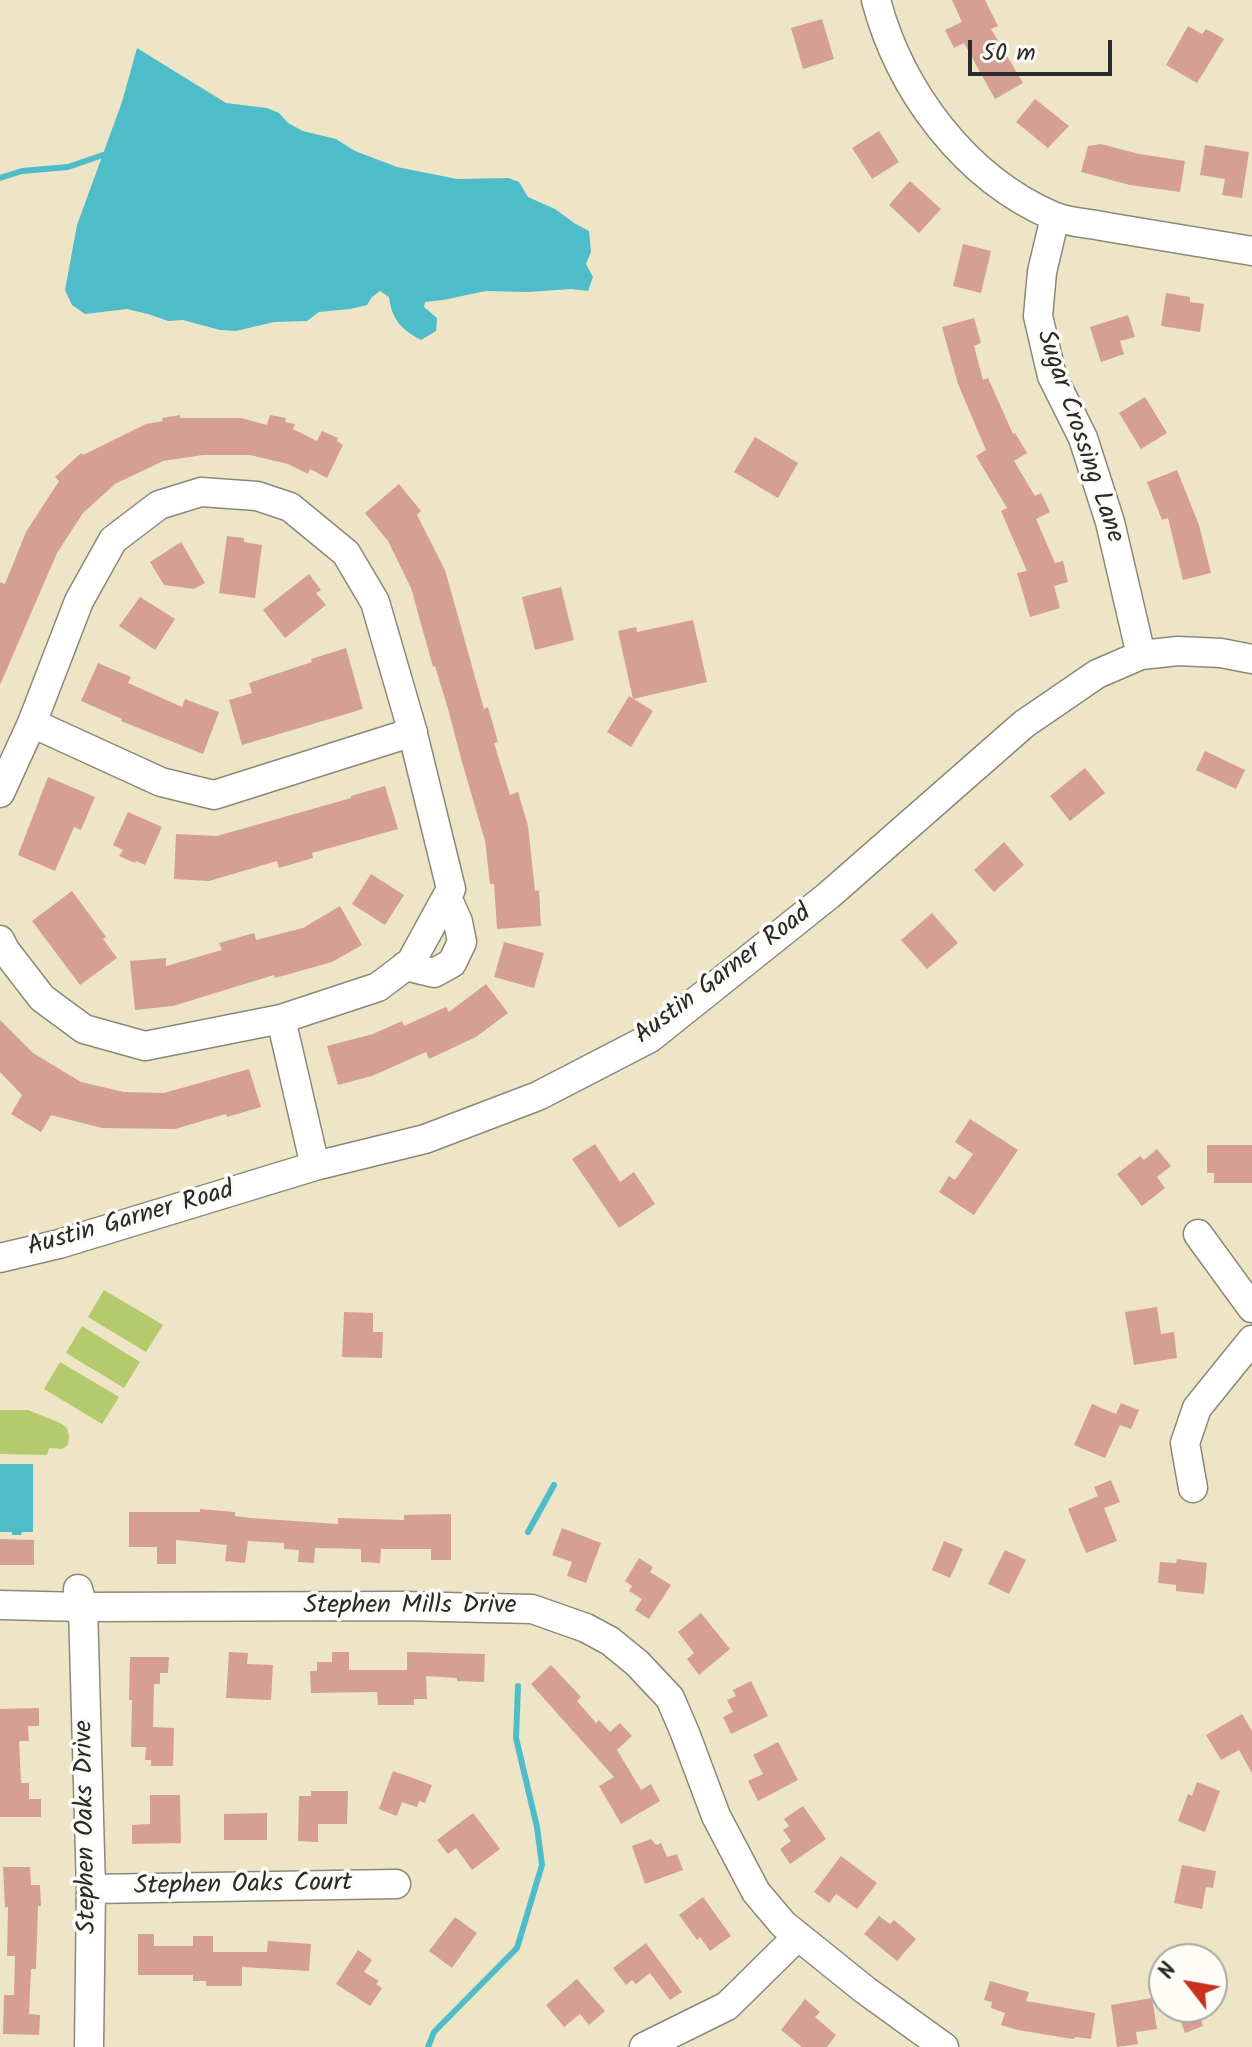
<!DOCTYPE html>
<style>
body{margin:0}
#map{position:relative;width:1252px;height:2047px;overflow:hidden;background:#eee5c7;font-family:Kalam,sans-serif}
canvas{display:block}
.north{position:absolute;left:1148px;top:1943px;width:80px;height:80px;box-sizing:border-box;background:#fdfcf7;border:2px solid #a9a8a5;border-radius:50%;rotate:301deg;font-size:22px;font-weight:700;line-height:32px;text-align:center;color:#2b2b2b}
.north::after{content:'';display:block;margin:auto;width:28px;height:36px;background:#c8321e;clip-path:polygon(50% 0,100% 100%,50% 72%,0 100%)}
.scale{position:absolute;left:968px;top:40px;width:144px;height:36px;box-sizing:border-box;border:4px solid #2b2b2b;border-top:0;padding-left:10px;font-size:24px;line-height:28px;white-space:nowrap;color:#2b2b2b;-webkit-text-stroke:6px #fdfcf7;paint-order:stroke}
</style>
<div id="map">
<canvas width="1252" height="2047"></canvas>
<div class="north">N</div>
<div class="scale">50 m</div>
</div>
<script>
const ctx = document.querySelector('canvas').getContext('2d');
ctx.lineJoin = 'round';
function paint(path, color) {
  ctx.fillStyle = color;
  ctx.fill(path, 'evenodd');
}
function trace(path, color, width, dash) {
  ctx.strokeStyle = color;
  ctx.lineWidth = width;
  ctx.lineCap = dash ? 'butt' : 'round';
  ctx.setLineDash(dash || []);
  ctx.stroke(path);
}
function drawText(font, color, halo, rows, align = 'center') {
  ctx.font = font + ' Kalam,sans-serif';
  ctx.lineWidth = 7;
  ctx.setLineDash([]);
  ctx.textBaseline = 'middle';
  ctx.strokeStyle = halo;
  ctx.fillStyle = color;
  for (const [text, x, y, turn = 0] of rows) {
    ctx.save();
    ctx.translate(x, y);
    ctx.rotate((+turn || 0) * Math.PI / 180);
    ctx.textAlign = isNaN(turn) ? turn : align;
    if (halo) ctx.strokeText(text, 0, 0);
    ctx.fillText(text, 0, 0);
    ctx.restore();
  }
}
const green = new Path2D(`
 M104,1290L163,1325L146,1352L88,1317Z
 M82,1326L140,1362L124,1388L66,1353Z
 M60,1362L119,1397L102,1424L44,1389Z
 M0,1410H28L60,1423L67,1428L69,1436L68,1445L62,1449L49,1448L47,1455L0,1454Z`);
const water = new Path2D(`
 M137,48L226,103L267,108L279,113L288,123L303,131L336,139L355,151L397,167L457,179L508,178L519,182L528,197L555,209L574,223L589,231L591,252L586,264L593,277L588,291L571,289L528,292L486,291L443,300L425,302L424,307L437,318L436,331L421,340C401,329 392,320 389,297L380,291L372,297L367,305L350,309L319,312L307,321L274,322L236,331L220,330L183,320L168,321L148,314L127,309L85,314L72,305L65,290L77,225L122,102Z
 M0,1464H33V1532H22L21,1535H12V1532H0Z`);
const stream = new Path2D(`
 M0,178L22,171L68,167L103,155
 M528,1532L554,1485
 M428,2047L434,2032L517,1948L542,1865L537,1827L516,1738L518,1686`);
const building = new Path2D(`
 M952,0H985L998,26L991,29L1023,83L995,99L964,43L954,48L945,30L962,22Z
 M822,19L834,59L803,69L791,28Z
 M1188,26L1202,34L1206,29L1224,39L1197,83L1166,65Z
 M1035,99L1069,126L1048,148L1016,122Z
 M879,131L899,162L872,179L852,148Z
 M1101,144L1139,154L1185,161L1180,192L1130,185L1081,172L1088,146Z
 M1205,145L1249,152L1242,198L1222,195L1225,179L1200,175Z
 M910,181L941,209L919,233L889,205Z
 M963,244L991,251L981,293L953,286Z
 M1166,293L1190,297V302L1204,304L1200,332L1161,326Z
 M1128,315L1135,337L1120,341L1124,354L1101,362L1090,327Z
 M974,318L981,343L974,346L983,380L988,378L1013,434L1015,433L1027,453L1014,461L1035,496L1041,493L1050,512L1036,519L1055,563L1063,561L1068,582L1054,586L1060,608L1030,617L1017,573L1027,571L1001,511L1007,508L976,456L986,450L958,384L942,327Z
 M1145,397L1167,433L1141,449L1119,413Z
 M180,415V418H241L267,425L270,415L286,418L285,422L295,424L293,429L317,441L322,431L338,438L337,441L343,445L327,478L310,469L308,474L288,464L250,455H203L163,461L115,484L83,513L57,553L0,685V582L5,584L26,532L59,481L55,477L81,453L83,455L146,424L163,421L162,418Z
 M755,437L798,463L778,498L734,472Z
 M1177,470L1199,525L1211,573L1183,580L1168,518L1162,520L1147,482Z
 M399,484L421,511L417,515L445,570L484,709L488,707L498,742L494,743L510,795L518,792L528,826L535,891L539,890L541,926L497,929L494,884H490L485,841L462,762L448,709L435,666L433,667L411,588L388,541L365,513Z
 M227,536L244,538V542L262,545L255,598L219,593Z
 M181,542L205,583L194,589L164,585L150,562Z
 M309,574L321,590L316,593L326,605L285,638L263,610Z
 M561,587L574,640L535,650L522,597Z
 M140,597L175,619L155,650L119,626Z
 M693,620L707,682L633,699L618,631L636,627L637,632Z
 M346,648L363,709L242,745L229,700L252,693L249,683L312,662L311,659Z
 M98,663L131,677L128,683L182,707L185,699L219,712L203,754L121,721L122,719L81,701Z
 M629,696L653,711L631,747L607,732Z
 M1205,751L1245,770L1236,789L1196,770Z
 M1085,768L1105,793L1070,821L1050,796Z
 M48,777L95,797L81,830L74,827L55,871L18,855Z
 M385,786L398,829L312,853L313,858L279,868L277,861L209,881L174,879L176,834L217,836L351,798V796Z
 M128,812L162,827L145,865L136,861L135,863L119,856L123,850L113,845Z
 M1004,842L1024,865L994,892L974,870Z
 M371,874L404,895L385,925L352,904Z
 M72,891L106,937L103,939L117,958L80,985L32,921Z
 M340,906L362,945L332,962L275,978L274,975L173,1006L135,1010L130,961L166,958V966L222,950L219,943L254,933L256,940L303,928Z
 M932,913L958,943L927,969L901,940Z
 M504,942L544,953L534,988L494,977Z
 M486,984L508,1013L476,1037L429,1059L426,1052L372,1076L338,1085L327,1046L373,1034L402,1021L404,1026L446,1007L449,1012Z
 M0,1020L33,1053L81,1082L124,1092L164,1093L249,1069L261,1107L227,1117L226,1114L175,1129L102,1128L51,1115L41,1132L11,1114L22,1095L0,1072Z
 M970,1119L1018,1150L974,1215L939,1192L949,1176L955,1180L973,1154L955,1142Z
 M595,1144L620,1182L634,1172L655,1204L619,1228L572,1159Z
 M1207,1145H1252V1183H1214V1173H1207Z
 M1157,1149L1171,1166L1157,1177L1165,1188L1142,1206L1117,1174L1140,1156L1144,1160Z
 M1157,1307L1161,1334L1174,1332L1177,1358L1134,1365L1125,1312Z
 M344,1312L373,1313V1332H383L382,1358L342,1357Z
 M1121,1403L1139,1410L1131,1429L1120,1425L1105,1458L1074,1445L1092,1404L1116,1414Z
 M1111,1480L1120,1502L1104,1508L1117,1541L1086,1553L1068,1509L1098,1496L1094,1487Z
 M200,1509L235,1512V1516L250,1518L338,1524V1518L404,1520V1515L451,1514V1560H431V1549H381L380,1563L361,1562V1549L315,1548L314,1563L298,1562L299,1550L284,1549V1543L248,1541L245,1563L225,1561L227,1545L176,1540V1564H157V1547H129V1512H200Z
 M562,1528L601,1543L586,1583L567,1576L572,1562L552,1555Z
 M0,1539L34,1540V1565H0Z
 M944,1541L963,1549L950,1578L932,1570Z
 M1005,1550L1026,1560L1009,1594L988,1584Z
 M639,1558L653,1567L650,1572L671,1585L649,1619L635,1610L642,1599L629,1591L632,1586L625,1581Z
 M1177,1559L1207,1563L1204,1594L1176,1591V1585L1158,1583L1160,1562L1176,1563Z
 M701,1613L730,1649L699,1675L687,1659L694,1653L678,1632Z
 M229,1652L248,1653L247,1664L273,1665L271,1700L226,1698Z
 M332,1652H349V1670H407V1652L485,1654L484,1682L457,1681V1678L426,1676L427,1699H414V1705H378L377,1692L311,1693L310,1671H317V1662H332Z
 M130,1657H169L168,1673H160V1684H154L153,1727L174,1728L173,1766H151V1760H145L146,1747H131L132,1700H129Z
 M551,1665L581,1697L577,1701L596,1723L599,1720L610,1732L620,1723L632,1736L617,1750L641,1790L651,1784L660,1801L621,1824L599,1786L614,1777L531,1684Z
 M751,1681L768,1716L731,1734L723,1717L733,1712L727,1700L736,1696L733,1690Z
 M39,1708V1726H28L29,1741H19L21,1783H29V1799H41V1817H0V1709Z
 M1242,1714L1252,1731V1773L1239,1750L1221,1760L1206,1735Z
 M778,1742L798,1780L758,1801L748,1781L763,1774L753,1755Z
 M393,1771L432,1785L425,1803L419,1801L417,1807L402,1802L397,1816L379,1809Z
 M1197,1782L1220,1791L1205,1832L1178,1821L1188,1794L1192,1796Z
 M311,1791H348L347,1824H318V1842L298,1841L299,1796H311Z
 M150,1795H180L181,1843L132,1844V1825L150,1824Z
 M803,1806L826,1839L790,1864L780,1849L791,1841L783,1830L789,1826L784,1819Z
 M267,1813V1840H224V1814Z
 M473,1813L500,1849L472,1870L456,1848L448,1854L437,1840Z
 M651,1839L656,1845L661,1843L667,1857L677,1854L683,1870L645,1884L632,1846Z
 M841,1856L877,1883L857,1909L836,1894L829,1903L814,1892Z
 M1182,1865L1216,1871L1213,1888L1206,1887L1202,1909L1174,1903Z
 M3,1867H30L31,1885H40L41,1906H38L36,1969H31L29,2014L40,2015L39,2035L3,2034L4,1995H14L15,1956H7L8,1907H5Z
 M703,1897L731,1936L710,1951L700,1937L697,1940L679,1915Z
 M879,1916L890,1924L894,1920L916,1939L897,1961L864,1934Z
 M455,1917L477,1933L452,1968L429,1951Z
 M138,1934H154V1946H193V1936H213V1952H267L268,1941L311,1944L309,1971L242,1967V1986H206V1981H193V1975H138Z
 M646,1943L682,1992L670,2000L650,1973L636,1984L632,1980L626,1985L613,1968Z
 M358,1950L372,1960L364,1972L379,1981L376,1984L382,1988L370,2006L336,1984Z
 M577,1979L605,2011L589,2025L580,2014L564,2027L546,2005Z
 M990,1981L1029,1992L1026,2001L1095,2013L1091,2039L1076,2037L1073,2039L1018,2030L1001,2025L1005,2013L991,2008L992,2002L984,2000Z
 M1152,1998L1157,2029L1136,2032L1138,2044L1117,2047L1111,2005Z
 M805,1999L820,2012L815,2017L836,2035L827,2047H802L781,2030Z
 M1176,2007H1196L1203,2026L1185,2033Z`);
const minor = new Path2D(`
 M876,0C900,91 965,178 1053,216C1069,223 1090,223 1107,227C1155,235 1204,243 1252,251
 M1055,217L1042,272L1038,316L1052,376L1083,438L1110,522L1141,655
 M32,723L161,782L214,795L413,732
 M0,793L32,723L79,601L113,540L159,505L201,492L257,496L290,507L346,553L375,602L411,726L451,889L411,962L378,987L281,1019L145,1046L84,1029L42,998L5,950L0,940
 M405,966L434,973L452,963L462,942L458,922L447,897
 M281,1019L315,1166
 M1198,1234L1252,1308
 M0,1258L59,1244L315,1166L425,1139L538,1096L650,1038L829,895L1024,724L1097,674L1141,655L1178,651L1221,653L1252,659
 M1193,1488L1185,1443L1197,1408L1252,1340
 M78,1589L83,1607L91,1889L89,2047
 M0,1605L83,1607L402,1606L532,1609L586,1628L610,1641L637,1663L670,1698L685,1733L716,1816L756,1892L783,1924L865,1990L944,2047
 M91,1889L396,1884
 M644,2047L727,2006L798,1936`);
const streetNames = [
 ["Sugar Crossing Lane",1078,437,71],
 ["Austin Garner Road",724,976,-37],
 ["Austin Garner Road",131,1221,-16],
 ["Stephen Mills Drive",410,1608],
 ["Stephen Oaks Drive",88,1827,-91],
 ["Stephen Oaks Court",243,1887,-1]
];
paint(green, '#b5c96d');
paint(water, '#4fbcca');
trace(stream, '#4fbcca', 6);
paint(building, '#d59f94');
trace(minor, '#8c8879', 31);
trace(minor, '#fff', 28);
drawText('26px', '#2b2b2b', '#fdfcf7', streetNames);
</script>
